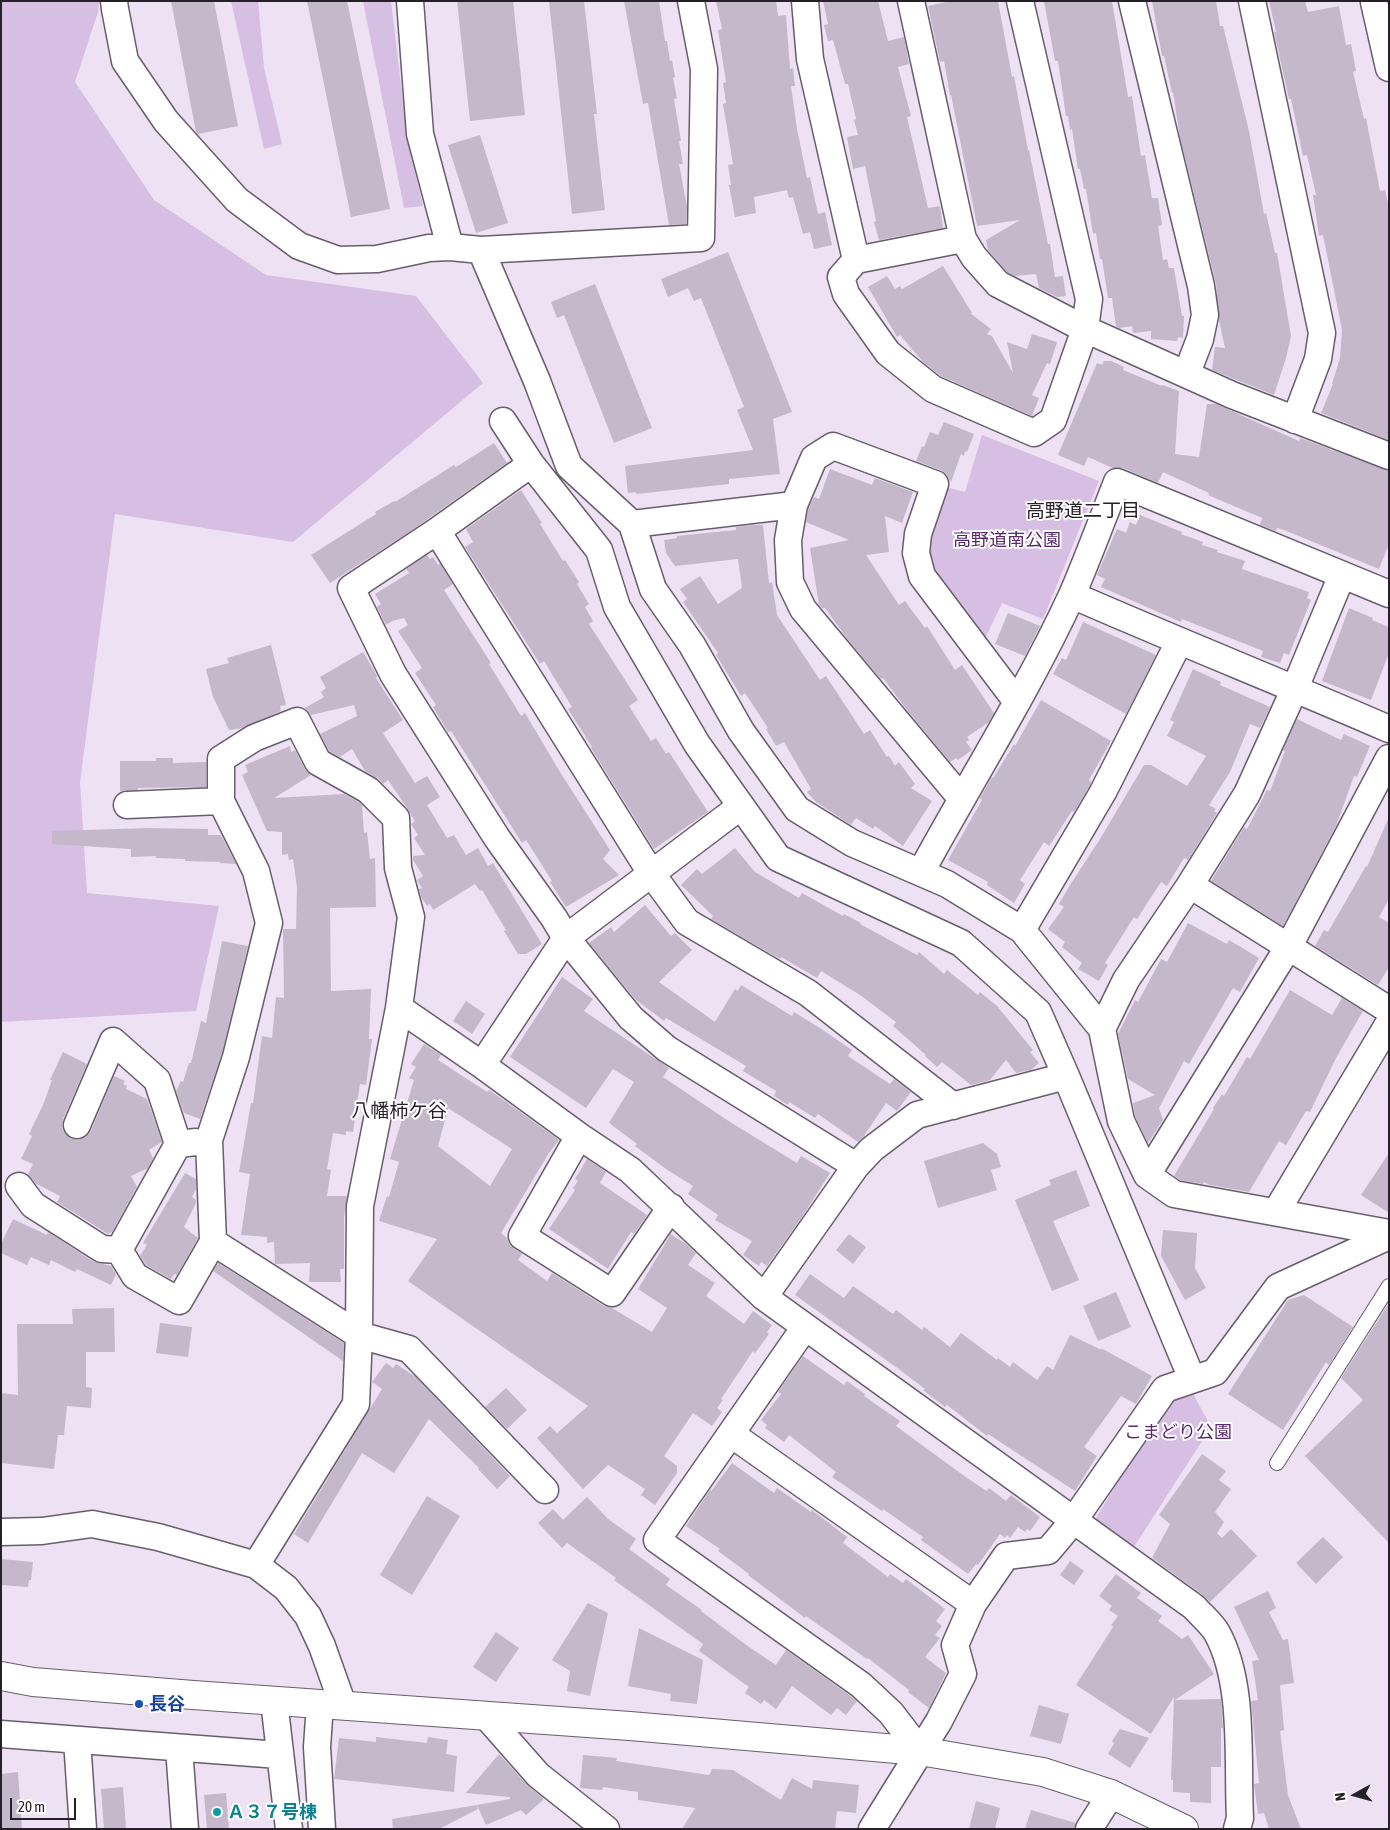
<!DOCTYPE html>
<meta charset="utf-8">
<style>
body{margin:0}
#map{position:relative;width:1390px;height:1830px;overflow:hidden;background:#eee1f3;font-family:"Asap Condensed",sans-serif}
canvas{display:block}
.frame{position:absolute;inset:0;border:2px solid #262128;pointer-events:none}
.north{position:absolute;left:1330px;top:1770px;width:50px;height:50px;-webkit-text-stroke:4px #fff;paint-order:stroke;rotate:263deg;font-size:14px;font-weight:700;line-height:20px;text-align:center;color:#262128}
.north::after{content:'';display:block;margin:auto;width:18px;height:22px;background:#262128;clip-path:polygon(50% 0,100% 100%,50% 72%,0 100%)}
.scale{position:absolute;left:10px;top:1798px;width:66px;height:22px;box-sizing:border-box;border:2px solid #262128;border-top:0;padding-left:6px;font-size:15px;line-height:18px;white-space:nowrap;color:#262128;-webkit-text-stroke:4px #fff;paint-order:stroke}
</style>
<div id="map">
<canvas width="1390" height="1830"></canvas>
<div class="frame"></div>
<div class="north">N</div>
<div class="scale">20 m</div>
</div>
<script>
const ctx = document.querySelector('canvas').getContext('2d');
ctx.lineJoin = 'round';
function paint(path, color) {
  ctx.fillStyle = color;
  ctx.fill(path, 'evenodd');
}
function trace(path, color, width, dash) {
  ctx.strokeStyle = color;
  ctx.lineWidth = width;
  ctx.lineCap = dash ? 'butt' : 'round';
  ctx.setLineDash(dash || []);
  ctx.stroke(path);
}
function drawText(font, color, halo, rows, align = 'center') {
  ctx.font = font + ' "Asap Condensed","Noto Sans JP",sans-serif';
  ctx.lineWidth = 4;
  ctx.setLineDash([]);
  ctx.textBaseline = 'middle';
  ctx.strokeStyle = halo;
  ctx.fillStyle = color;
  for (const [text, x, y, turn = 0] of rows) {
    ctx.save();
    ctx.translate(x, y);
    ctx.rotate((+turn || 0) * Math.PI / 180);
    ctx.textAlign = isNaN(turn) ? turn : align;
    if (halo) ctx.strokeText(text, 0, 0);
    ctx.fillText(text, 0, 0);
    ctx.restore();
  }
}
const green = new Path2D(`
 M1,1H99L98,12L75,82L154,200L266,275L416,296L483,383L293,542L115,514L80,782L87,893L219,906L196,1011L1,1022Z
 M231,1H258L264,68L282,144L264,149Z
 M363,1H391L408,144L423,206L404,208Z
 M982,435L1099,481L1043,619L1002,603L984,641L931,575L924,550L945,487L965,492Z
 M1191,1390L1211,1427L1132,1550L1093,1523L1167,1400Z`);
const building = new Path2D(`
 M171,1H214L238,126L198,134L196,132Z
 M307,1H347L390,209L351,217Z
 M457,1H513L525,115L470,121Z
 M549,1H584L597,114H594L605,210L572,214Z
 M624,1H659L665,41H667L670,61L672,60L675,77L673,78L677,98L674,99L681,141H679L683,164H679L687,207L686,224L669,225L648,103L643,104Z
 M716,1H776L778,16L786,15L790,69L793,68L795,86H791L797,129L807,178L810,177L818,214L825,212L832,245L814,249L810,232L803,234L793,197L789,198L787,190L754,197L756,213L735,217L729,185H731L728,165L733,164L723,104L726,103L723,83L726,82L718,30L722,29Z
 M823,1H878L888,41L904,37L909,64L898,67L911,116L907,117L928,208L940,206L943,228L879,240L874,222L876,221L865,166L853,169L847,137L858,135L854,120L856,119L848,84H845L833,40L828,41L824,25L828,24Z
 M951,1H998L1012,77L1014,76L1028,150H1029L1048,244H1050L1055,277L1063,276L1066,296L1057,297L1039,288L1036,274L1015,276L1007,272L988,250L986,240L1020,220L977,226L951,95H950L944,61L940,62L939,57L928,6Z
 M1044,1H1112L1128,97L1132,96L1141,156L1145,155L1152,198H1158L1162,225L1158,226L1163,260L1167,259L1169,268H1174L1182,316H1184L1183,338L1178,337L1177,341L1151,339V331L1133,333L1132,326L1119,328L1116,326L1112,298H1108L1102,259H1100L1096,233L1093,234L1086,189H1084L1080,169H1078L1072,129L1070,130L1068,116H1066L1058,61H1055Z
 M1152,1H1216L1220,26H1223L1249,131L1264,214L1266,213L1275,253H1277L1291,336L1286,358L1274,395L1212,370L1215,347L1225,348L1219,320L1216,284L1180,137L1173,92L1172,93L1164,56H1162Z
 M1269,1H1305L1308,12L1339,6L1346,45L1351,44L1356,71L1353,72L1364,119L1366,118L1380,191L1385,190L1389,208V440L1321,413L1333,384H1332L1340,358L1342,330L1323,235L1319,236L1313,195H1316L1307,155L1303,156L1291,99H1289L1279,54L1274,32H1276Z
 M480,135L508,223L476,233L448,145Z
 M728,252L792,412L773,419L780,474L729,479V484L636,494V492L628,493L625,466L753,450L737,410L744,407L701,298L694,301L688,288L668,297L661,279Z
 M943,266L972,313H970L991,329L987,334L992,336L1013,373L1007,342L1027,349L1032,334L1057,342L1050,364L1047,363L1032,395L1039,398L1032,416L941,376L923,362L900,335L897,337L868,287L887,276L895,289L900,286L902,289Z
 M595,284L652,428L614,443L564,315L557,318L551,302Z
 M1104,361H1111L1124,367L1123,370L1162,386L1163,385L1179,391L1175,454L1199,457L1207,404H1216L1299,441L1300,438L1389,471V544L1379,569L1284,530L1277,528L1276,531L1260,525L1262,518L1208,495L1209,493L1163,472L1158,483L1123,468H1113L1088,457L1084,466L1058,455L1097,363L1102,365Z
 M944,422L974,434L967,452L965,451L964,456L961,454L951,482L946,474L941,470L916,461L922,446L924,447L930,432L938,435Z
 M494,443L507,463L412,530L330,583L311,555L376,514L375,512L394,501L395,502L454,465L456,467Z
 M830,469L872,485L875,478L913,492L902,523L885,516L889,552L866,555L899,605L905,601L925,628L927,626L955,670L962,665L994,713L989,722L967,737L969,740L966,742L972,750L958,760L956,758L950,762L907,710L883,678L881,679L848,640L825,608H822L819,605L810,548L849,540L806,522L808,509L814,497L819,499Z
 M521,490L542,523L540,524L563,561L565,560L579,582L577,584L589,604L585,607L593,621L589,624L638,700L629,706L651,741L656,738L666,754L669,752L708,812L654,849L591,748L592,747L568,709L572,707L544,661L540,664L465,547L473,542L466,529Z
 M1140,515L1182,532L1181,534L1203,542L1202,545L1218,550L1217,552L1245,561L1242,569L1309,592L1307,598L1311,600L1289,655L1284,653L1280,663L1261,657L1263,651L1182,619L1181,622L1101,587L1105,579L1097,575L1117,529L1126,533L1130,522L1136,525Z
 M753,525H763L769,583L772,582L777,615L820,680L826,676L864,734L870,730L887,757L889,756L895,766L899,762L915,784L911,788L932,801L903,846L875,826L873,829L856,818L851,825L816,802L807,792L811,789L784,742L776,746L766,729L768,728L745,693L741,696L716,655L718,653L683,602L687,599L680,589L700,576L718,604L742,588L738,559L675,566L666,553L664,540L677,538V536L736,530V527Z
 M427,555L430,559L433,557L438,565L440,563L453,584L444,590L491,663L489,664L521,716L525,713L560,772L610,850L603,859L619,875L566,907L550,882L552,881L526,840L522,843L451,731L448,732L433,707L436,705L415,673L422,668L398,631L408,625L404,618L392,621L386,625L377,607L381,604L375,594L409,573L406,569Z
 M1349,608L1373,618L1372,620L1389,627V653L1371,700L1322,681Z
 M1008,613L1040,626L1025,656L995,644Z
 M1083,622L1156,655L1126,714L1053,674L1062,658L1066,660Z
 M271,645L286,705L280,706L281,711L243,728L229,730L213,697L206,669L229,663L227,658Z
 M363,652L375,672L377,676L376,678L403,720L383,733L415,783L427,776L440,797L427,805L447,838L454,835L466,855L478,848L488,866L493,863L542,944L526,954H518L504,931L506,930L482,890L480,891L475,884L433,910L430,904L427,906L421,897L419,889L422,888L417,880L423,876L413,860V856L425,855L414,838L418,835L411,824L415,821L407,808L388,780L383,784L377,777V778L365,771L352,749L340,757L329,751L320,734L357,716L354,705L311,715L305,708L324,697L321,692L326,688L320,677Z
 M1193,669L1221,682L1220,685L1270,707L1260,728L1250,724L1230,772L1209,805L1216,809L1214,811L1217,813L1188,860L1184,858L1167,886L1161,882L1137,919L1134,917L1105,963L1108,965L1099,981L1078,969L1082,963L1062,947L1065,942L1048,929L1064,907L1059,904L1070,885L1100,839L1144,765H1151L1187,786L1206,756L1167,736L1174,722L1170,720Z
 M1041,700L1111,741L1089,780L1091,782L1090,785L1074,812L1072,811L1049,846L1044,842L1020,880L1025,884L1014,903L987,885L988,882L948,860L982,800L980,798L992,777L993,778L1014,744L1015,746Z
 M1297,719L1341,740L1344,734L1370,746L1357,777L1354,776L1336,826L1283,926L1211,881L1244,827L1247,829L1267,790L1270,791L1285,751L1283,750Z
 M290,746L291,752L295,750L305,769L311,775L274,798L344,794L359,802L362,805L364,833L367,832L370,859L375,858L376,907L330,908L331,991L371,989L369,1039H372L366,1085L360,1084L353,1132L346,1131V1135L333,1133L327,1169L331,1170L327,1196H347L344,1217V1269H340L341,1282H309L310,1263L275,1264L274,1242L267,1243V1237L241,1235L250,1174L239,1172L251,1103H253L262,1036L272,1038L276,997L284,998L283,929H296L297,887L293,859L289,860L288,854L282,855V832L267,831L242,775L248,772L245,765Z
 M156,758H173V763L206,762V787L138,788V790L120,791V761H156Z
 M1389,817V899L1379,917L1389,923V967L1378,985L1315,946L1324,930L1328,932L1366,866L1367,867Z
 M149,828L208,829V835H221L236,864L220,863V862L185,861V859L156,858V856L131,857V849L52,844V831Z
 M735,848L755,872L799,898L802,893L843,916L844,914L861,923L860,924L917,955L919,952L944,974L947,970L978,995L980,992L997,1006L1033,1050L1030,1052L1039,1063L1031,1070L1016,1073L1006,1060L990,1080L971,1085L942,1062L937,1067L925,1056L926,1055L893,1026L896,1022L860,995L821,971L817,978L781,957L780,959L711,919L713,916L681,885L697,869L702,874Z
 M645,905L671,936L675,933L692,950L659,982L715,1022L735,989L738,991L741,985L792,1016L794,1012L820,1028L852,1050L848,1056L890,1084L894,1079L911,1092L897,1111L886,1103L864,1136L858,1142L818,1114L815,1118L789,1102L788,1105L774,1096L776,1091L743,1071L746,1066L666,1018L664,1021L636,1000L589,943L611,927L614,932Z
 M1188,923L1227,944L1229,940L1259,958L1240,992L1233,988L1189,1064L1184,1061L1159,1108L1163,1120L1148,1143L1135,1116L1133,1103L1155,1095L1128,1079L1118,1034L1135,1000L1138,1002L1161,959L1167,962Z
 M222,941L248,946L222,1053L200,1119L184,1113L176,1091L181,1081L183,1082L189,1063H191L201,1021L206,1023Z
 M562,977L593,999L584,1011L669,1068L663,1077L730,1122L797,1163L801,1156L830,1173L802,1217L767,1266L761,1262L759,1266L743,1255L752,1241L715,1220L718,1215L688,1194L693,1186L666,1169L635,1146L637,1144L609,1123L634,1082L613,1069L586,1108L510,1057Z
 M1290,990L1332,1015L1342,998L1363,1011L1336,1058L1310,1112L1306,1111L1286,1145L1279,1141L1249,1192L1210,1185L1204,1182L1203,1184L1180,1180L1174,1176L1214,1109L1213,1108L1222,1094L1224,1096L1247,1057L1250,1059Z
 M466,1001L485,1014L472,1034L453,1021Z
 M424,1044L441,1055L438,1060L487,1092L489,1090L505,1101L559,1140L549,1153L501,1233L507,1238L509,1244L514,1248L522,1254L518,1260L547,1281L552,1273L604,1306L612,1308L652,1332L667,1308L638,1289L671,1234L686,1244L696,1253L688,1265L715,1283L706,1296L744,1324L753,1311L772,1325L767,1332L769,1334L755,1353L753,1351L721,1399L723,1400L717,1408L722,1412L712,1426L693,1413L664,1456L677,1466V1473L655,1505L641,1495L645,1489L608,1465L583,1489L537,1438L550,1426L557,1433L588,1406L408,1281L437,1239L379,1221L387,1196L389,1197L399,1162L390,1159L414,1080L409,1078L416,1067L411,1064ZM448,1108L512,1149L490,1186L438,1146Z
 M63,1052L87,1064L63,1119L62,1127L65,1134L72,1139L78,1140L86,1137L91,1131L114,1076L125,1081L123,1084L127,1086L126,1089L147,1099L162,1142L149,1150L153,1158L148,1168L131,1176L137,1187L112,1232L108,1234L57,1202L60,1196L35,1183L28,1174L33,1164L21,1159L32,1136L29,1134L43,1105L52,1080H50Z
 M983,1143L997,1154L1001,1167L991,1170L997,1190L938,1208L924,1161Z
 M1389,1153V1213L1361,1195Z
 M587,1159L606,1172L600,1183L647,1215L634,1234L631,1232L608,1269L549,1229L575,1190L573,1188L578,1181L575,1179Z
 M1076,1170L1090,1206L1053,1221L1079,1280L1052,1291L1015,1200L1051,1185L1049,1180Z
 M185,1173L196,1179V1189L192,1197L196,1200V1203L184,1227L198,1238L177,1275L174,1274L171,1279L146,1265L140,1256L147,1245L143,1243Z
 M13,1219L47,1235L48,1232L94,1262L111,1266L116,1274L111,1285L77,1269L75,1272L51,1260L49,1265L31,1257L27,1265L1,1253V1244Z
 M1163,1230L1197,1233L1195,1268L1206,1288L1185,1300L1161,1256Z
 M849,1234L866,1247L853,1264L836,1250Z
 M218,1263L344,1343L343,1361L213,1271Z
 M810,1274L844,1298L853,1286L893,1314L896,1310L922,1330L924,1327L950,1347L961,1333L997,1360L998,1358L1010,1367L1013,1362L1037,1380L1047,1366L1053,1370L1070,1335L1102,1350L1101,1348L1152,1376L1136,1404L1121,1396L1084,1447L1097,1456L1075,1491L988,1434L987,1436L947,1405L945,1407L923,1390L925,1389L896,1367L795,1295Z
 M1116,1292L1131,1327L1098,1341L1083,1306Z
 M1304,1295L1353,1327L1329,1365L1326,1362L1283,1430L1228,1394L1288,1300Z
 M1389,1303V1543L1305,1456L1363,1400L1341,1378Z
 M114,1308L115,1352H86V1387L92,1388L91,1408L67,1406L64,1435H58L54,1469L1,1463V1393L18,1395L17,1324H73L72,1309Z
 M160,1323L192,1327L188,1357L156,1353Z
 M803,1356L844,1385L847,1381L865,1394L864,1396L900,1421L896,1426L967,1478L987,1491L989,1488L1006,1501L1011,1495L1040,1517L1030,1531L1027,1529L1025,1532L1018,1527L1010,1538L1007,1535L1005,1538L1000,1534L978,1565L976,1564L968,1574L921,1540L923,1537L883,1509L882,1511L832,1477L836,1472L789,1435L784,1442L765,1428L767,1425L761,1420L781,1394L778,1392Z
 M386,1363L393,1368L396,1364L416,1377L510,1476L497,1489L478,1469L479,1468L429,1419L394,1473L362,1453L308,1543L294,1534L382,1389L372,1382Z
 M506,1388L527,1410L507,1429L485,1407Z
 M1202,1454L1226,1471L1219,1480L1231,1489L1215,1512L1224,1522L1217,1533L1222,1538L1231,1529L1257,1556L1210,1602L1203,1595L1152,1558L1170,1524L1159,1515Z
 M732,1463L774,1493L777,1488L811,1512L812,1510L847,1537L843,1543L888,1577L890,1574L903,1583L906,1579L945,1609L936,1621L942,1626L935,1635L940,1638L925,1657L946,1673L929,1708L908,1692L909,1690L868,1658L867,1659L806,1616L805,1618L748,1575L749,1574L718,1551L720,1549L686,1526L710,1490L711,1491Z
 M427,1496L460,1516L412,1595L380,1575Z
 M587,1497L608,1519L636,1539L629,1549L670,1579L666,1585L702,1610L701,1611L749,1647L776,1665L786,1650L852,1697L857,1701L846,1715L837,1708L831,1715L792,1686L776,1709L764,1700L761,1704L745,1693L749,1687L699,1651L703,1644L614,1580L616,1578L567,1543L562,1548L538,1523L553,1509L563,1520Z
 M1323,1537L1343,1557L1316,1584L1296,1563Z
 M1,1559L33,1562L31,1580H29L28,1587L1,1585Z
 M1070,1561L1084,1571L1074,1585L1060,1575Z
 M1116,1574L1141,1593L1137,1598L1162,1616L1158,1621L1182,1639L1188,1635L1214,1674L1175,1700L1221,1699L1223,1728H1221V1767H1211V1803L1190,1802V1793L1173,1792V1780H1171L1174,1697L1151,1734L1076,1685L1113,1627L1111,1625L1118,1616L1109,1610L1112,1606L1099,1596Z
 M1268,1591L1276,1608L1269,1612L1283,1640L1288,1639L1294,1683L1280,1685L1284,1730L1280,1731L1288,1795L1301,1829H1269L1264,1813L1258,1814L1254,1784L1259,1783L1251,1701L1258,1700L1252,1661L1259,1660L1234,1607Z
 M588,1603L608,1613L590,1696L567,1691L570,1671L552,1660Z
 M639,1628L703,1660L697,1704L670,1701L671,1694L628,1686Z
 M496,1632L519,1648L496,1682L473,1667Z
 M1039,1705L1069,1714L1061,1744L1030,1736Z
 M1120,1729L1149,1738L1130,1768L1108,1754L1114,1743L1112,1741Z
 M376,1737L427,1743L428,1737L448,1740L446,1754L457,1756L454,1792L334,1779L339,1738L376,1742Z
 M499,1754L527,1785L543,1798V1800L526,1815L521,1810L486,1825L477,1805L510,1799V1797L466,1793Z
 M583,1755L617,1758L616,1761L709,1775L712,1769L733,1770L781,1800L792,1778L812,1789L813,1780L859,1785L856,1813L837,1811L835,1829H682L695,1808L638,1800V1792L603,1787L602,1790L580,1788Z
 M18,1772L22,1829H1V1774Z
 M123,1787L126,1829H104L101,1789Z
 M226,1793L229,1829H207L204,1795Z
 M976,1801L1000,1808L995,1829H969Z
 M477,1805L478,1809L439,1829H393L392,1819Z
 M1031,1810L1076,1823L1074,1829H1025Z`);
const service = new Path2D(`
 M1277,1463L1389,1286`);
const minor = new Path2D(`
 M114,1L115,9L125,61L166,121L237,200L299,246L338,260L377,259L429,248L450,247L481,250L701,238L704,69L691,1
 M410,1L420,134L450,247
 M805,1L810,59L856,260
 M911,1L963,239L974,257L998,284L1085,329L1232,395L1389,456
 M1132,1L1201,286L1205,315L1200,339L1187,373
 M1252,1L1322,333L1318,359L1295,420
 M1374,2L1389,68
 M963,239L856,260L841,277L846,294L888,353L933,389L1034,433L1053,420L1085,329L1089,299L1020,1
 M481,250L537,381L569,466L632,524L653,589L692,645L741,731L797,809L852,843L947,884L1022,930L1102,1029L1121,1121L1147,1175L1174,1194L1389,1233
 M503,421L531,464L599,550L617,607L697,744L778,858L961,943L1038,1012L1066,1076L1192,1379
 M531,464L437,531L351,588L393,674L497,838L554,918L566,938L631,1018L667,1049L856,1166
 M794,505L788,540L790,582L803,609L961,798
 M632,524L794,505L814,458L833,446L935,484L918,534L916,553L922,576L1017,702
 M437,531L651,873L687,922L808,993L953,1106
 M1072,595C1177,641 1283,683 1389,729
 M127,805L221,801
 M921,872C971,780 1028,690 1072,595C1088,558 1102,520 1117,482L1389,594
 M1190,885L1389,1010
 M1022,930L1103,792L1179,642
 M399,1008L482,1065L579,1136L630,1170L764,1297L856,1166L872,1149L917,1115L1066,1076
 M1102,1029L1126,980L1190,885L1247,794L1295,688L1342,575
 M482,1065L566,938L741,806
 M77,1125L113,1041L157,1080L178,1144
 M579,1136L522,1236L612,1293L671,1207
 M1147,1175L1289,946L1389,758
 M19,1186L33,1205L102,1249L119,1250L135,1276L179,1301L213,1242
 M1276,1212L1389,1023
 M119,1250L178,1144L196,1142
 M764,1297L1194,1607C1201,1615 1212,1624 1217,1633C1245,1684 1237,1761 1240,1818L1237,1829
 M805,1327L657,1540L861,1685L891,1713L920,1751
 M731,1434L973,1604
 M1,1532L42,1531L92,1524L158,1537L256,1565L286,1588L308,1616L322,1646L343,1705
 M256,1565L356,1404L359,1335L360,1206L399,1008L411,917L398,868L396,818L368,790L318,762L297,721L254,738L221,759V801L256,871L269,923L236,1057L209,1140L213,1242L359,1335L409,1349L545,1490
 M274,1701L289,1829
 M320,1704L317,1747L322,1829
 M487,1717L538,1775L606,1829
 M1,1734L279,1755
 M77,1740L83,1829
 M179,1748L185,1829
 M872,1829L939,1721L963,1674L955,1645L973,1604L1006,1556L1048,1551L1074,1520L1165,1389L1215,1372L1278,1287L1389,1236
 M1089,1829L1111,1794`);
const tertiary = new Path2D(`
 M1,1676L33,1682L193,1695L630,1726L920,1751L1043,1772L1111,1794L1184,1829`);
const markers = [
 [139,1704,5,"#1a4fb4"],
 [217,1812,5,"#0f9aa8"]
];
const parkNames = [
 ["高野道南公園",1007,540],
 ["こまどり公園",1178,1432]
];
const transitNames = [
 ["長谷",149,1704]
];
const cultureNames = [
 ["Ａ３７号棟",227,1812]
];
const neighbourhoodNames = [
 ["高野道二丁目",1083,511],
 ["八幡柿ケ谷",399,1111]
];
paint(green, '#d7bee3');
paint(building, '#c5b8ca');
trace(service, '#685d6d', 16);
trace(minor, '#685d6d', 29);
trace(tertiary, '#685d6d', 30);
trace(service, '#fff', 14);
trace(minor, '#fff', 26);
trace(tertiary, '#fff', 28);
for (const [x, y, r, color] of markers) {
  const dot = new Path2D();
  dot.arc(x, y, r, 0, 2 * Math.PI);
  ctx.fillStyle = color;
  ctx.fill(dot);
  trace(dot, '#fff', 2);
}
drawText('18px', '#582a69', '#fff', parkNames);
drawText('bold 18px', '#164399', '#fff', transitNames, 'left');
drawText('bold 18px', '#0d838f', '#fff', cultureNames, 'left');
drawText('19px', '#262128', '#fff', neighbourhoodNames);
</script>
